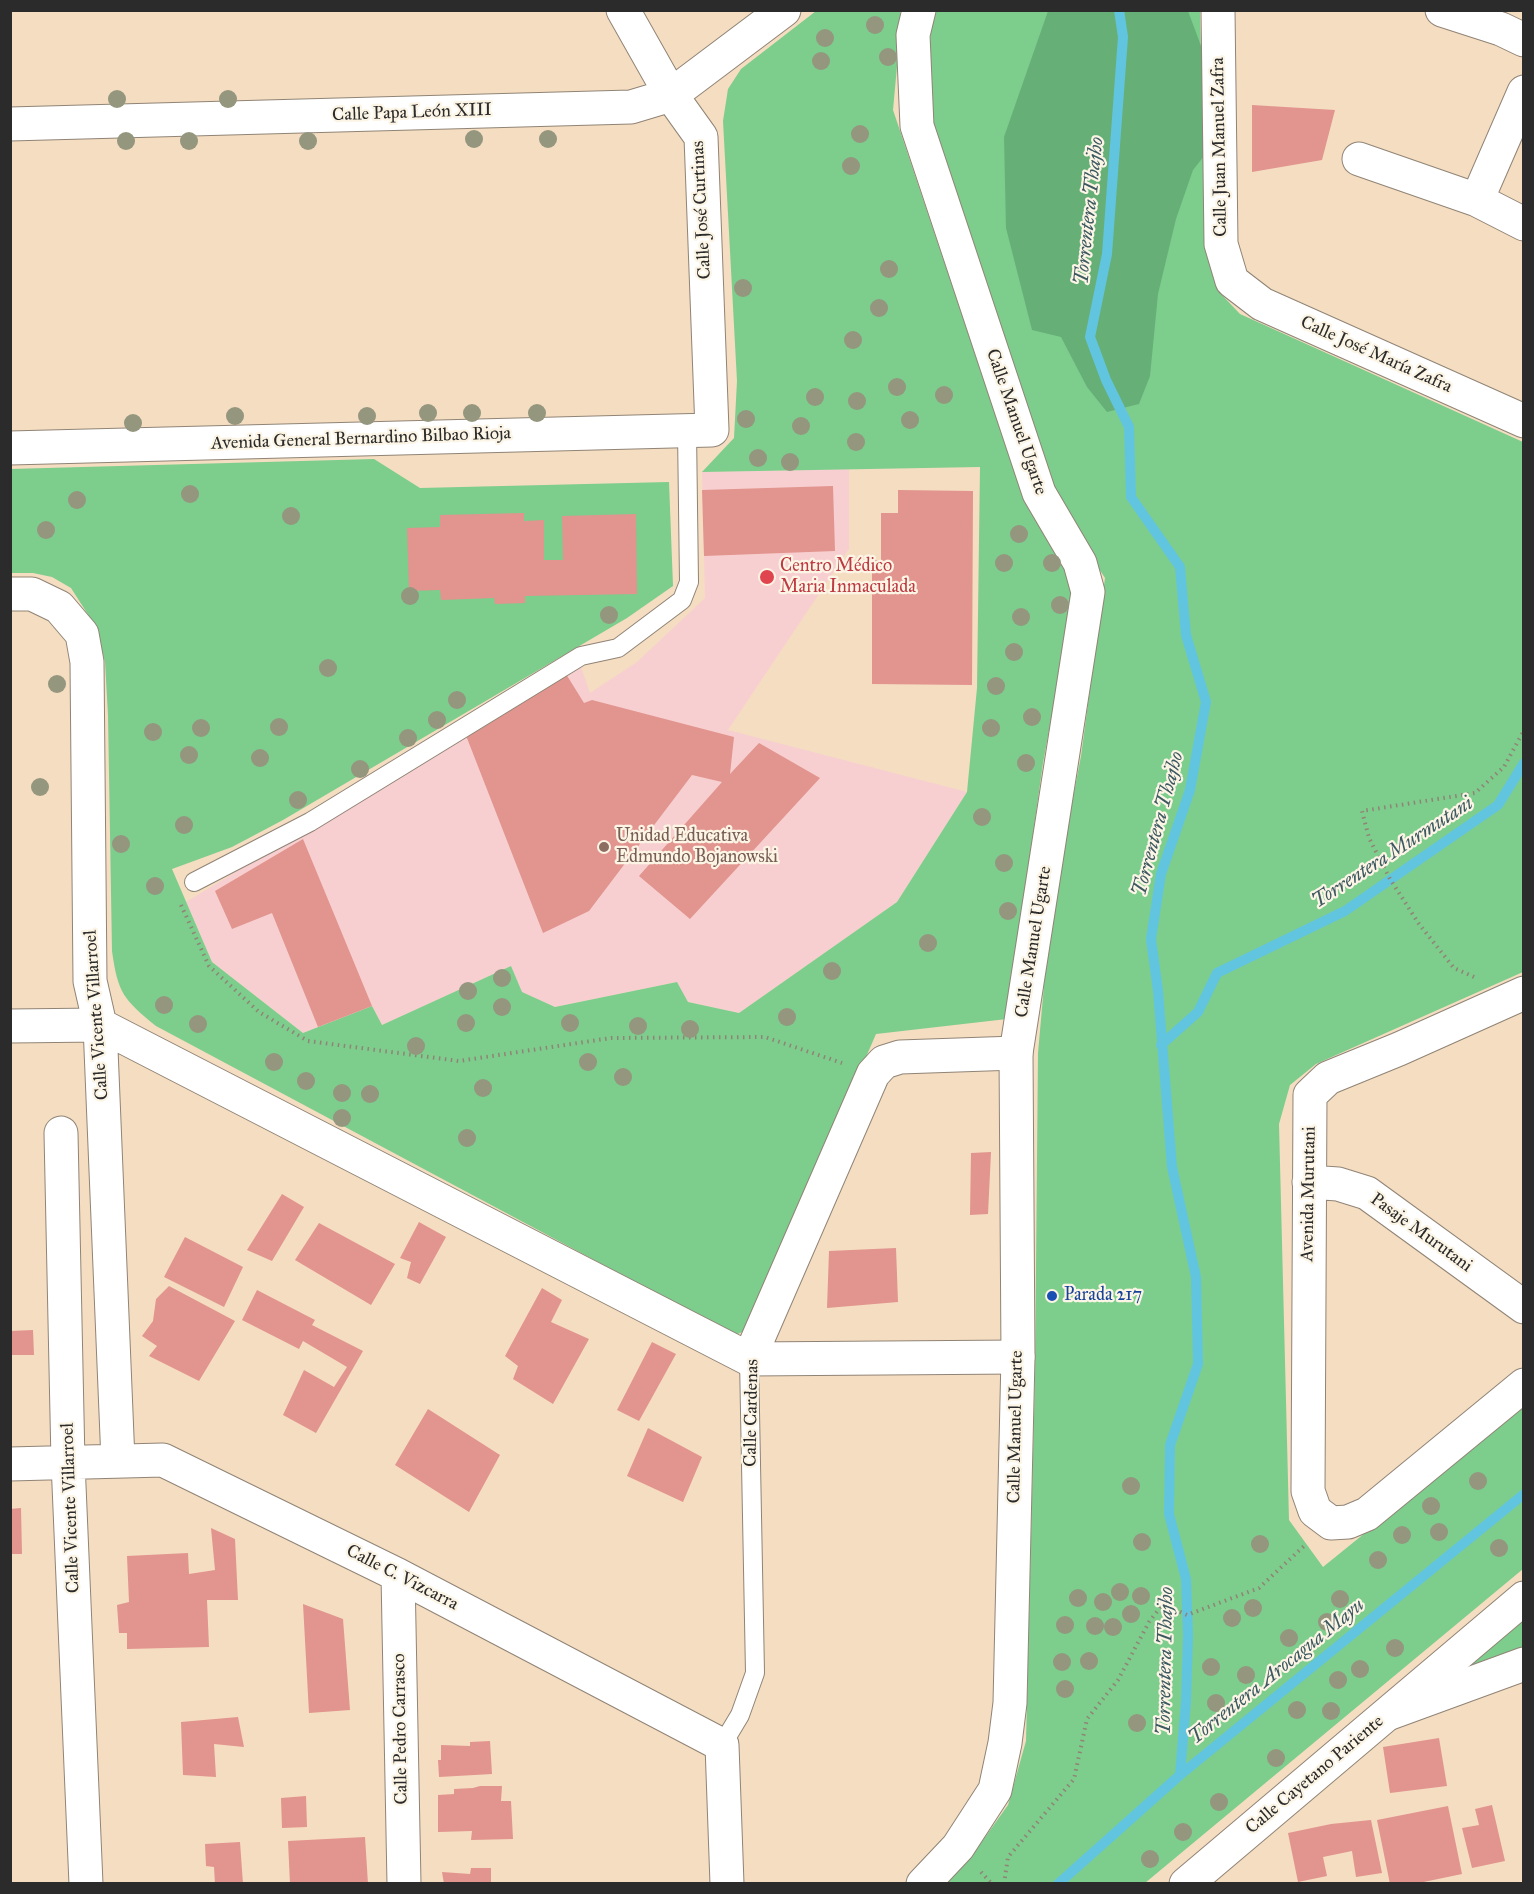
<!DOCTYPE html>
<meta charset="utf-8">
<style>
body{margin:0}
#map{position:relative;width:1534px;height:1894px;overflow:hidden;background:#f5ddc1;font-family:"IM FELL Great Primer",serif}
canvas{display:block}
.frame{position:absolute;inset:0;border:12px solid #2b2b2b;pointer-events:none}
</style>
<div id="map">
<canvas width="1534" height="1894"></canvas>
<div class="frame"></div>
</div>
<script>
const ctx = document.querySelector('canvas').getContext('2d');
ctx.lineJoin = 'round';
function paint(path, color) {
  ctx.fillStyle = color;
  ctx.fill(path, 'evenodd');
}
function trace(path, color, width, dash) {
  ctx.strokeStyle = color;
  ctx.lineWidth = width;
  ctx.lineCap = dash ? 'butt' : 'round';
  ctx.setLineDash(dash || []);
  ctx.stroke(path);
}
function drawText(font, color, halo, rows, align = 'center') {
  ctx.font = font + ' "IM FELL Great Primer",serif';
  ctx.lineWidth = 4.5;
  ctx.setLineDash([]);
  ctx.textBaseline = 'middle';
  ctx.strokeStyle = halo;
  ctx.fillStyle = color;
  for (const [text, x, y, turn = 0] of rows) {
    ctx.save();
    ctx.translate(x, y);
    ctx.rotate((+turn || 0) * Math.PI / 180);
    ctx.textAlign = isNaN(turn) ? turn : align;
    if (halo) ctx.strokeText(text, 0, 0);
    ctx.fillText(text, 0, 0);
    ctx.restore();
  }
}
const built = new Path2D(`
 M849,469V549L728,730L967,792L897,902L739,1013L688,1002L677,982L555,1007L521,992L511,966L382,1025L372,1006L303,1033L212,962L186,902L580,664L590,693L637,662L705,598L702,472Z`);
const green = new Path2D(`
 M816,11H900L901,23L893,110L1004,440L1063,559L1071,587L1070,617L1043,763L1007,1019L876,1034L748,1329L738,1334L729,1332L156,1026C123,999 118,993 112,951L108,715L105,662L96,627L71,588L52,577L33,573H11L10,469L374,459L420,488L669,482L673,586L627,618L283,820L232,847L172,869L212,962L303,1033L372,1006L382,1025L511,966L522,992L555,1007L677,982L688,1002L739,1013L897,902L967,792L977,688L980,467L702,472L734,438L737,381L723,121L728,89L741,69Z
 M935,11H1200L1205,220L1221,294L1240,314L1523,442V972L1316,1064L1290,1085L1279,1124L1289,1520L1323,1567L1523,1405V1569L1145,1883H945L968,1861L1008,1805L1026,1741L1035,1376L1038,1053L1050,918L1081,756L1105,578L1051,496L925,112L931,29Z
 M1523,1619V1648L1465,1670Z`);
const forest = new Path2D(`
 M1048,11H1188L1210,70L1212,146L1193,170L1176,219L1158,294L1150,376L1139,404L1107,412L1087,387L1061,337L1032,330L1006,228L1004,137Z`);
const stream = new Path2D(`
 M1119,10L1123,37L1107,254L1090,337L1106,380L1129,427L1131,497L1180,567L1186,635L1206,702L1190,790L1161,874L1151,939L1158,991L1172,1167L1196,1277L1198,1364L1170,1445L1169,1514L1186,1579L1188,1635L1186,1701L1180,1775
 M1161,1045L1198,1012L1217,973L1345,911L1498,805L1524,763
 M1058,1884L1180,1775L1524,1494`);
const building = new Path2D(`
 M1252,105L1335,110L1322,160L1252,172Z
 M833,486L835,551L704,556L702,490Z
 M898,490L973,491L972,685L872,684V560H881V513H898Z
 M524,513V521L544,520V560H563L562,516L636,514L637,594L525,596V603L495,604L494,598L441,600L440,590L409,591L407,528L440,527V515Z
 M566,674L584,703L592,700L734,737L730,774L759,743L820,778L690,919L639,876L722,782L692,775L589,911L543,933L465,733Z
 M303,839L372,1006L318,1027L272,913L232,929L215,891Z
 M991,1152L988,1214L970,1215L971,1153Z
 M282,1194L304,1207L272,1261L247,1250Z
 M419,1222L446,1237L420,1284L407,1278L411,1262L400,1258Z
 M319,1223L395,1264L371,1305L295,1260Z
 M185,1237L243,1267L224,1307L164,1277Z
 M896,1248L898,1302L827,1308L829,1251Z
 M169,1286L235,1321L199,1381L149,1356L157,1346L142,1336L153,1321L156,1299Z
 M542,1288L562,1300L551,1322L589,1339L553,1404L513,1379L518,1366L505,1356Z
 M257,1290L315,1320L312,1325L363,1351L316,1433L283,1415L304,1370L334,1387L347,1367L303,1341L299,1349L242,1320Z
 M33,1330L34,1355H10V1331Z
 M652,1342L676,1354L639,1421L617,1410Z
 M428,1409L500,1455L469,1512L395,1465Z
 M648,1428L702,1457L683,1502L627,1476Z
 M21,1508L22,1554H10V1509Z
 M211,1528L235,1539L238,1600H207L209,1647L127,1649V1633H119L117,1605L129,1602L127,1556L188,1553L189,1574L215,1570Z
 M303,1604L343,1619L350,1710L309,1713Z
 M238,1717L244,1747L214,1744L216,1777L183,1775L181,1722Z
 M1439,1738L1447,1786L1390,1793L1383,1747Z
 M490,1741L492,1774L439,1777L438,1760H441V1745L470,1746V1742Z
 M480,1786H502L501,1801H511L513,1839L471,1840L472,1831L438,1832V1795L454,1794V1789L473,1788Z
 M306,1796L307,1827L282,1828L281,1798Z
 M1492,1805L1505,1861L1472,1868L1462,1828L1479,1825L1475,1809Z
 M1448,1806L1462,1874L1414,1884H1390L1377,1820Z
 M1371,1820L1382,1873L1356,1877L1352,1851L1323,1857L1327,1876L1298,1882L1288,1833L1331,1824Z
 M365,1837L368,1884H290L288,1841Z
 M240,1842L243,1884H215L214,1867L206,1866L205,1844Z
 M471,1868H491V1884H444L442,1872L470,1874Z`);
const path = new Path2D(`
 M181,905L209,966L259,1012L308,1041L459,1061L611,1038L765,1037L842,1063
 M1474,977L1454,968L1419,924L1390,879L1369,838L1362,811L1475,793L1504,767L1524,730
 M981,1872L992,1884
 M1004,1884L1008,1857L1074,1779L1087,1719L1118,1680L1149,1622L1163,1604L1187,1615L1259,1588L1304,1546`);
const service = new Path2D(`
 M194,882L310,822L581,656L618,648L682,600L689,582L687,431
 M722,1745L740,1715L755,1673L749,1359`);
const minor = new Path2D(`
 M1218,10L1221,244L1232,281L1262,304L1524,421
 M1442,10L1501,29L1524,40
 M1359,159L1477,200L1524,224
 M1477,200L1524,92
 M10,448L712,430L701,137L671,95
 M10,594H32L59,607L82,634L87,662L90,981L100,1025L118,1461
 M1524,993L1399,1049L1328,1078L1310,1095L1308,1491L1315,1511L1331,1523L1348,1522L1367,1514L1524,1385
 M10,1026L100,1025L749,1359L1018,1357
 M61,1133L68,1462L86,1884
 M1309,1182L1338,1184L1367,1193L1524,1307
 M749,1359L873,1074L884,1062L900,1057L1016,1053
 M10,1464L163,1460L398,1575L722,1745L727,1884
 M398,1575L404,1884
 M1390,1713L1524,1664`);
const tertiary = new Path2D(`
 M623,10L671,95
 M919,10L913,35L917,126L1039,493L1080,563L1088,592L1016,1053L1018,1357L1010,1703L1005,1743L995,1790L958,1847L923,1884
 M10,124L631,107L671,95L784,10
 M1186,1884L1524,1598`);
const trees = [
 [875,25],
 [825,38],
 [888,57],
 [821,61],
 [117,99],
 [228,99],
 [860,134],
 [474,139],
 [548,139],
 [126,141],
 [189,141],
 [308,141],
 [851,166],
 [889,269],
 [743,288],
 [879,308],
 [853,340],
 [897,387],
 [944,395],
 [815,397],
 [857,401],
 [428,413],
 [472,413],
 [537,413],
 [235,416],
 [367,416],
 [746,419],
 [910,420],
 [133,423],
 [801,426],
 [856,442],
 [758,458],
 [790,462],
 [190,494],
 [77,500],
 [291,516],
 [46,530],
 [1019,534],
 [1004,563],
 [1052,563],
 [410,596],
 [1060,605],
 [609,615],
 [1021,617],
 [1014,652],
 [328,668],
 [57,684],
 [996,686],
 [457,700],
 [1032,717],
 [437,720],
 [279,727],
 [201,728],
 [991,728],
 [153,732],
 [408,738],
 [189,755],
 [260,758],
 [1026,763],
 [360,769],
 [40,787],
 [298,800],
 [982,817],
 [184,825],
 [121,844],
 [1004,863],
 [155,886],
 [1008,911],
 [928,943],
 [832,971],
 [502,978],
 [468,991],
 [164,1005],
 [502,1007],
 [787,1017],
 [466,1023],
 [570,1023],
 [198,1024],
 [638,1026],
 [690,1029],
 [416,1046],
 [274,1062],
 [588,1062],
 [623,1077],
 [306,1081],
 [483,1088],
 [342,1093],
 [370,1094],
 [342,1118],
 [467,1138],
 [1478,1481],
 [1131,1486],
 [1431,1506],
 [1439,1532],
 [1402,1535],
 [1142,1542],
 [1260,1544],
 [1499,1548],
 [1378,1560],
 [1120,1592],
 [1141,1596],
 [1078,1598],
 [1340,1599],
 [1103,1602],
 [1253,1608],
 [1131,1614],
 [1232,1618],
 [1327,1622],
 [1065,1625],
 [1095,1626],
 [1113,1627],
 [1289,1638],
 [1395,1648],
 [1089,1661],
 [1062,1662],
 [1211,1667],
 [1360,1669],
 [1246,1675],
 [1338,1680],
 [1065,1689],
 [1216,1703],
 [1297,1710],
 [1331,1711],
 [1137,1723],
 [1276,1758],
 [1219,1802],
 [1183,1832],
 [1150,1859]
];
const markers = [
 [767,577,8,"#e0444e"],
 [604,847,6,"#8d6e63"],
 [1052,1296,6,"#1a4fb4"]
];
const streetNames = [
 ["Calle Papa León XIII",412,113,-2],
 ["Calle Juan Manuel Zafra",1220,147,-91],
 ["Calle José Curtinas",702,210,-93],
 ["Calle José María Zafra",1376,355,24],
 ["Calle Manuel Ugarte",1016,422,71],
 ["Avenida General Bernardino Bilbao Rioja",361,439,-2],
 ["Calle Manuel Ugarte",1034,942,-81],
 ["Calle Vicente Villarroel",97,1015,-94],
 ["Avenida Murutani",1309,1194,-89],
 ["Pasaje Murutani",1421,1233,36],
 ["Calle Cardenas",752,1413,-89],
 ["Calle Manuel Ugarte",1016,1427,-89],
 ["Calle Vicente Villarroel",71,1508,-92],
 ["Calle C. Vizcarra",402,1578,27],
 ["Calle Pedro Carrasco",401,1729,-91],
 ["Calle Cayetano Pariente",1315,1775,-40]
];
const healthNames = [
 ["Centro Médico",780,567],
 ["Maria Inmaculada",780,588]
];
const educationNames = [
 ["Unidad Educativa",616,837],
 ["Edmundo Bojanowski",616,858]
];
const transitNames = [
 ["Parada 217",1064,1296]
];
const waterNames = [
 ["Torrentera Thajho",1090,211,-84],
 ["Torrentera Thajho",1159,824,-75],
 ["Torrentera Murmutani",1393,853,-33],
 ["Torrentera Thajho",1166,1661,-89],
 ["Torrentera Arocagua Mayu",1277,1672,-39]
];
paint(built, '#f7cfd0');
paint(green, '#7dcd8d');
paint(forest, '#66b078');
trace(stream, '#62c5e0', 10);
paint(building, '#e2948e');
trace(service, '#908476', 20);
trace(minor, '#908476', 35);
trace(tertiary, '#908476', 35);
trace(path, '#908476', 4, [1.5, 4.5]);
trace(service, '#fff', 18);
trace(minor, '#fff', 33);
trace(tertiary, '#fff', 33);
ctx.fillStyle = '#94967e';
for (const [x, y] of trees) {
  ctx.beginPath();
  ctx.arc(x, y, 9, 0, 2 * Math.PI);
  ctx.fill();
}
for (const [x, y, r, color] of markers) {
  const dot = new Path2D();
  dot.arc(x, y, r, 0, 2 * Math.PI);
  ctx.fillStyle = color;
  ctx.fill(dot);
  trace(dot, '#fcf5e5', 2);
}
drawText('18px', '#2b2b2b', '#fcf5e5', streetNames);
drawText('18px', '#be3a42', '#fcf5e5', healthNames, 'left');
drawText('18px', '#785e54', '#fcf5e5', educationNames, 'left');
drawText('18px', '#164399', '#fcf5e5', transitNames, 'left');
drawText('italic 20px', '#3c5961', '#fcf5e5', waterNames);
</script>
